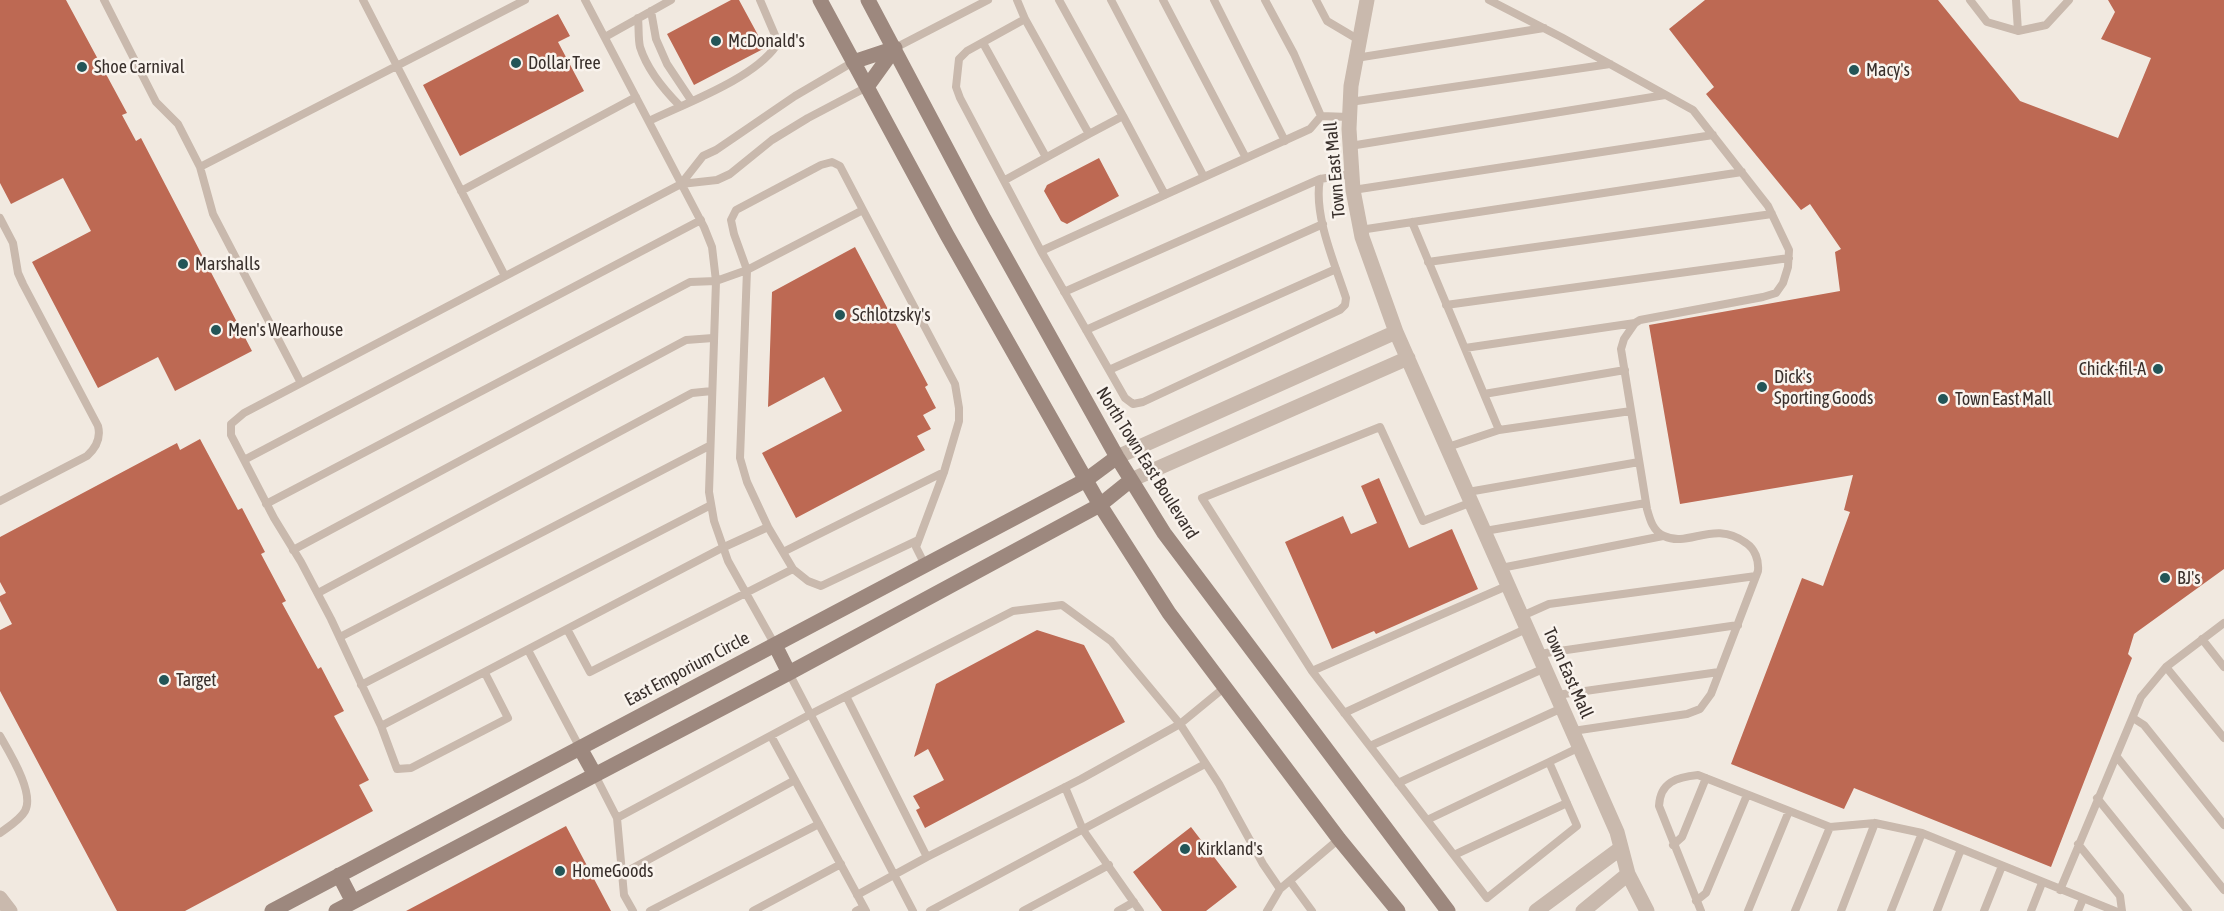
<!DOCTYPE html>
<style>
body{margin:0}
canvas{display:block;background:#f1e9e0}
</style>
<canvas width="2224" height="911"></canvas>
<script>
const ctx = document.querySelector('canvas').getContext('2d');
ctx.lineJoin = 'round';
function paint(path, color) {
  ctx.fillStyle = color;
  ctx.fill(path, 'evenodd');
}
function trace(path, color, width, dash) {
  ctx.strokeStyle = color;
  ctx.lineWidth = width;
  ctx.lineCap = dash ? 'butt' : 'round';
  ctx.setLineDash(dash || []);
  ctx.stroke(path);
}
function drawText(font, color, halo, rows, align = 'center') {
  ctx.font = font + ' "Asap Condensed",sans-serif';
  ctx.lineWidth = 5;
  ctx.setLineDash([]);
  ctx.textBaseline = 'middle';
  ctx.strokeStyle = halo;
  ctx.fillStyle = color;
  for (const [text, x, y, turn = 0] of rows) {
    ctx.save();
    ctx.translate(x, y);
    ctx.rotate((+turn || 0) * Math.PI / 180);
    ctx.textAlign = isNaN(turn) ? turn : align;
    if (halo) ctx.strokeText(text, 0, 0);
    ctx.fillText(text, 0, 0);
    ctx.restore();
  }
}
const building = new Path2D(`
 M0,0H66L127,113L122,115L136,141L141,138L252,351L175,391L158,357L98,388L32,262L91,231L63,178L11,204L0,183Z
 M731,0H739L765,48L694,85L667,34Z
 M1705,0H1938L2020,101L2118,138L2151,58L2101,39L2115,12L2108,0H2224V569L2134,634L2128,654L2132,658L2051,867L1854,788L1844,809L1731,764L1802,578L1823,586L1850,512L1844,510L1853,475L1680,504L1649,325L1840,291L1835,252L1841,249L1810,204L1801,210L1706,94L1714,87L1669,29Z
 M558,14L570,36L558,42L584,91L460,156L423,85Z
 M1099,158L1119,196L1067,224L1061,221L1044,191L1047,185Z
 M855,247L928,385L925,387L936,408L923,415L931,429L917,436L925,450L796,518L762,453L842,411L824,377L768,407L772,292Z
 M200,439L238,510L242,508L265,552L261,554L286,601L282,603L318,669L321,667L344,711L334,716L369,780L359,785L373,811L185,911H117L0,691V630L12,624L0,601V596L6,593L0,582V537L177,443L180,450Z
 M1379,478L1409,548L1452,529L1478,589L1376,634L1374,631L1332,649L1285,542L1343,516L1351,534L1377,523L1361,486Z
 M1037,630L1084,645L1125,722L925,828L916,810L920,808L913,796L944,780L928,749L914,757L936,684Z
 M566,826L611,911H406Z
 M1191,827L1237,887L1206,911H1162L1133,872Z`);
const lane = new Path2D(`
 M104,0L156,102L178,124L200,167L213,214L301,383
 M363,0L505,276
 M585,0L704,227L712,247L716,281L709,492L714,521L728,561L775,645
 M1017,0L1025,19L967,51L959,59L956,87L960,98L1041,251
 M1059,0L1123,116L1089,134
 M1111,0L1204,177
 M1163,0L1246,158
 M1214,0L1285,141
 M1265,0L1294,54L1321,116L1349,117
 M1316,0L1327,21L1359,40
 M1489,0L1561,37L1693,110L1768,206L1789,250L1788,267L1783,283L1776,293L1763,297L1640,320L1635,323L1624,339L1621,349L1647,509C1650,520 1653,531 1664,536C1689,548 1714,519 1746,543C1755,549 1759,560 1758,571L1711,694L1700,709L1687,714L1573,731
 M1970,0L1987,22L2018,31L2046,25L2069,0
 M2016,0L2018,31
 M651,11L656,39L667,64L691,100
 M638,18C639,27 638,38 640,47C647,69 663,89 680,106
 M605,37L671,0
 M983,43L1046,157
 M895,48L988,0
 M1356,58L1544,28
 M1350,102L1610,64
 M1123,116L1165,195
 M1321,116L1310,129L1041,251L1125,398L1133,404L1143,402L1340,310L1345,305L1346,298C1335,264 1313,215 1320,179L1351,174
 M649,121C686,103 753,79 776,46L775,35L760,0
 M1350,146L1665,95
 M200,167L525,0
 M1005,180L1089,134L1025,19
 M681,184L703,156L716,150L795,96L853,62
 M1353,190L1713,135
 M461,191L636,97
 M863,210L840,166L832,162L821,165L736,210L731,220L734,234L747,270L740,458L747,482L768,527L722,548L381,726L331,619L301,562L274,518L231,435V424L244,413L681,184L717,180L730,174L772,140L808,118L867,87
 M0,218L13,243L18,273L23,284L98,426C101,438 96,448 87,456L0,501
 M1412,222L1499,430
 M1360,230L1742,172
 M1428,262L1772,214
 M1064,292L1320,179
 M1446,305L1789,258
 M1086,330L1323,224
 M1465,348L1635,323
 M1109,370L1336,269
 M1484,394L1625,370
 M1448,447L1499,430L1631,411
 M244,460L701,220
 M1468,492L1639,462
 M1472,502L1423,521L1380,427L1202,498L1312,671L1509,585
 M266,504L690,282L716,281L747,270L863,210L955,384L959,408V421L944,472L916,547L925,565
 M1485,531L1646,503
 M293,550L686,340L713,338
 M783,552L944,472
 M1501,568L1663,536
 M793,569L808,581L821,586L918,540
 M318,593L692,393L712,391
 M1522,616L1549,604L1756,576
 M567,629L590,672L793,569L768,527
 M340,637L709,446
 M2202,639L2224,667
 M528,650L580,748
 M1539,654L1738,625
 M2166,667L2224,738
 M1312,671L1487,898L1577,826L1549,762L1580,747
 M789,673L913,911
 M361,685L711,505
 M1557,695L1719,672
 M846,696L927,857
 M1344,713L1528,628
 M2133,718L2144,725L2224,825
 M381,726L397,769L411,768L508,718L485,673
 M0,736C9,752 35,793 25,811C20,820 8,827 0,833
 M771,736L866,911
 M1370,746L1545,668
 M2117,757L2224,890
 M595,775L617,818
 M1398,783L1562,708
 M1065,787L1083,830L1140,911
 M2097,798L2188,911
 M1427,820L1549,762
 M2078,844L2120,896L2122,911
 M1673,845L1682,837L1706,778
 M1454,855L1567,803
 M622,874L795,780
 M1290,881L1312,911
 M2060,890L2141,697L2166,667L2224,623
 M857,895L927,857L1081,779L1180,724L1225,687
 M1696,901L1706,893L1747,795
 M633,911L624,895L617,818L811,714L1013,611L1062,605L1111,641L1180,724L1219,784L1263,864L1280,889
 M650,911L819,824
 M753,911L841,864
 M856,911L864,907
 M930,911L1205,764
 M1023,911L1109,865
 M1118,911L1134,902
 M1267,911L1280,889L1339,839
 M1701,911L1659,806C1660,782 1677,777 1698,775L1830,827L1875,823L1922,833L2115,911
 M1748,911L1789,811
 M1795,911L1830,827
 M1841,911L1875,823
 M1891,911L1922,833
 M1937,911L1961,849
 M1984,911L2002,866
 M2031,911L2042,883
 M2078,911L2083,899`);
const street = new Path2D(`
 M1367,0L1351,86L1349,129L1353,190L1362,237L1396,332L1617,832L1628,874L1647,911
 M1117,457L1396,332
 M1131,480L1408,358
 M0,898L10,911
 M1536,911L1621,848
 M1583,911L1628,874`);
const secondary = new Path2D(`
 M820,0L947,235L1100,505L1169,613L1339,839L1398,911
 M868,0L983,217L1117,457L1164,533L1448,911
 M853,62L895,48
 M867,87L895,48
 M775,645L789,673
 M580,748L595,775
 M339,875L353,902
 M272,911L1086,480L1117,457
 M336,911L789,673L1100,505L1131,480`);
const markers = [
 [716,41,6,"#235557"],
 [516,63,6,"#235557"],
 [82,67,6,"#235557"],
 [1854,70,6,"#235557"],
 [183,264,6,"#235557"],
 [840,315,6,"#235557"],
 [216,330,6,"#235557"],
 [2158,369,6,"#235557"],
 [1762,387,6,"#235557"],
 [1943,399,6,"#235557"],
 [2165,578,6,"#235557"],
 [164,680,6,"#235557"],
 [1185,849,6,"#235557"],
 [560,871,6,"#235557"]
];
const poiNames = [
 ["McDonald's",728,41],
 ["Dollar Tree",528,63],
 ["Shoe Carnival",94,67],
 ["Macy's",1866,70],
 ["Marshalls",195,264],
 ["Schlotzsky's",852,315],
 ["Men's Wearhouse",228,330],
 ["Chick-fil-A",2146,369,"right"],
 ["Dick's",1774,377],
 ["Sporting Goods",1774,398],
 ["Town East Mall",1955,399],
 ["BJ's",2177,578],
 ["Target",176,680],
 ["Kirkland's",1197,849],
 ["HomeGoods",572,871]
];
const streetNames = [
 ["Town East Mall",1335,170,-95],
 ["North Town East Boulevard",1147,463,58],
 ["East Emporium Circle",687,669,-28],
 ["Town East Mall",1568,673,66]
];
paint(building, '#bd6953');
trace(lane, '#c9b9ad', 8);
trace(street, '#c9b9ad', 15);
trace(secondary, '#9d887e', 15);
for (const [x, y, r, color] of markers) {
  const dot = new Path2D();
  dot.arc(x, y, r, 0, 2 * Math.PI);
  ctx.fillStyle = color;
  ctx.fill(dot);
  trace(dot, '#f9f3ed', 2);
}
drawText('18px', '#382f2b', '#f9f3ed', poiNames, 'left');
drawText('18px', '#382f2b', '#f9f3ed', streetNames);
</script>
